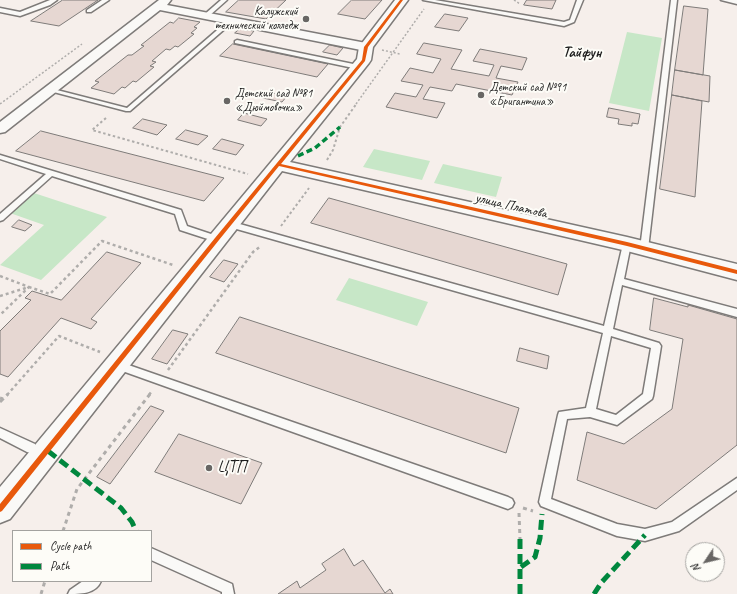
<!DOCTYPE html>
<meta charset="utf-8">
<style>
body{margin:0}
#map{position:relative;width:737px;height:594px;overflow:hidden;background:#f6efeb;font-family:Caveat,sans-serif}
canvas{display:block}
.legend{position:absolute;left:12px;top:530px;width:140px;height:52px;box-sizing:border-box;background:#fdfcf7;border:1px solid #a3a29f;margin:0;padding:5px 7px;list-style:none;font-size:12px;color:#1c1c1c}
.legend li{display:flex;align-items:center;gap:8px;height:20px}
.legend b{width:20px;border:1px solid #a3a29f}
.north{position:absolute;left:685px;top:542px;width:40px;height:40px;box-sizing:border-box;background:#fdfcf7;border:1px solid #a3a29f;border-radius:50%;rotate:235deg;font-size:11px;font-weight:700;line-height:16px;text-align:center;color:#1c1c1c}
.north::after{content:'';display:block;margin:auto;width:14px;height:18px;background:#686664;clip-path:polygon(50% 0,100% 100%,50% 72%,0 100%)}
</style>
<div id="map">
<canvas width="737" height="594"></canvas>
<ul class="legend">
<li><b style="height:5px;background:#e8590c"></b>Cycle path</li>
<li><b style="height:5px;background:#00873e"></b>Path</li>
</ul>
<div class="north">N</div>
</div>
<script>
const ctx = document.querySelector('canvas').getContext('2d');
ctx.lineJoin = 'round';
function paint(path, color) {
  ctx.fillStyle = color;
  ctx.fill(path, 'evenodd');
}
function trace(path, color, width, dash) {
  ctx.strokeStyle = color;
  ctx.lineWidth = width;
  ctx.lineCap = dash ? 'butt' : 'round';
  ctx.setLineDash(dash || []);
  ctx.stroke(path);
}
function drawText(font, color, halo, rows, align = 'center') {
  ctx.font = font + ' Caveat,sans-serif';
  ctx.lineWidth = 4;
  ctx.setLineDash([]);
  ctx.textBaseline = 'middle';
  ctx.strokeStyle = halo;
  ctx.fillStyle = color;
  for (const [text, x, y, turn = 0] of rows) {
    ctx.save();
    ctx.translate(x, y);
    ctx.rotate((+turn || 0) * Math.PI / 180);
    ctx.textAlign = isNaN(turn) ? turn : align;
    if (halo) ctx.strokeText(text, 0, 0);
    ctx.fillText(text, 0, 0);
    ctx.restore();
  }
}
const green = new Path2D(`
 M627,32L662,38L649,111L609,103Z
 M374,149L430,161L422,180L363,167Z
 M443,164L502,177L496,197L434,183Z
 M34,193L107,217L41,280L0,265L44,225L10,213Z
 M349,278L428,302L417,326L336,300Z`);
const building = new Path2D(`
 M63,0H98L59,26L31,21Z
 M239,0H286L266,19L226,12Z
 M352,0H382L365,19L338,14Z
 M527,0H556L552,9L524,5Z
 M684,6L708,9L703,75L675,70Z
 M445,14L468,18L459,31L435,27Z
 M179,18L200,22L194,27L197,28L191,33L194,34L178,47L175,46L170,50L166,49L152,61L156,62L150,66L154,67L136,82L133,81L125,88L122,87L114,94L91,88L99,82L95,81L128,55H132L144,46L141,45L170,22L173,23Z
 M240,29L254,31L250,36L235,33Z
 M424,43L462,50L451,69L489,76L494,65L473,61L480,49L527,58L522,70L501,66L496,78L518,82L512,95L456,84L452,91L430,87L423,99L445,103L437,118L386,107L395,93L416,97L423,85L401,81L410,68L433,73L441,59L417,54Z
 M233,44L328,64L317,77L220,56Z
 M330,45L343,48L337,55L323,52Z
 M675,70L710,76L709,102L672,95Z
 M263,91L287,96L282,102L258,97Z
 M672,95L702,101L695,197L660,189Z
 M609,108L640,114L638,124L632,123V126L618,124L619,119L607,117Z
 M244,113L267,119L261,126L238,120Z
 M143,119L167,125L157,135L133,128Z
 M186,130L208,136L198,145L176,139Z
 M41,131L224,178L204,201L16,151Z
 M222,139L244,145L236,155L213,149Z
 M329,198L567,264L558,295L311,223Z
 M19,220L32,225L25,231L12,227Z
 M107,252L141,263L91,319L97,322L91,329L61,318L8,377L0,374V331L31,300L25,298L32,291L61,300Z
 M224,260L238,264L224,282L210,277Z
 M654,298L688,307V305L737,319V445L656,509L577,480L587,432L624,444L672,409L683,339L650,330Z
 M240,317L519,408L506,453L216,353Z
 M173,330L188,334L167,364L152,359Z
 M520,348L549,356L547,369L517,361Z
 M151,406L164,411L110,484L97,477Z
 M179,434L262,463L241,504L155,472Z
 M344,549L354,566L363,560L385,593L390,589L393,594H278L297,581L300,588L326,570L322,564Z`);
const pathFar3 = new Path2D(`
 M514,0L520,4
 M382,50L400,54
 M0,104L82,44
 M356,104L424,9`);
const pathFar2 = new Path2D(`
 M106,118L92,130L248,174
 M327,160L333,150L340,127L357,103
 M281,226L309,188`);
const pathFar1 = new Path2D(`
 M0,276L29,287L0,315
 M0,296L29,287L50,294L102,241L173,265
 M168,370L253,252L261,246
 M7,395L59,336L100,352
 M149,395L152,391`);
const path = new Path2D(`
 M0,398L3,399L8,394
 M0,402L3,399
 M523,508L533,511
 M519,513L520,539
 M63,531L77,489L150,394
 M41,594L45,581`);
const service = new Path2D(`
 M50,0H57L50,5L20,16L0,12V8L20,12Z
 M102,0H109L91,12H87V10Z
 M221,0H227L209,16H205V14Z
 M423,0H435L564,22L570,20L577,0H583L574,22L564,26Z
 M671,0H677L648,249L644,252L640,249Z
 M721,0H737V4Z
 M230,19L235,20L130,111H126L46,90L49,88L127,108Z
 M237,40L358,65L361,67L358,69L235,43V41Z
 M0,155L181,210L187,226L220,237L221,239L217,242L180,230L175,214L52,176L3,220L0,221V214L46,174L0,159Z
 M229,221L604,326L623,244L627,241L630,242L631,244L624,279L737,309V317L622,285L613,329L659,343L661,346L653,396L652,399L617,425L590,417L567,419L551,499L617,524L645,529L672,522L737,478V490L679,531L645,541L617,536L541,506L539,502L558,415L559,412L586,408L603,333L226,226L225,224ZM611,336L651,348L643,394L616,415L596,409Z
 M117,361L508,497L512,499L514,503L512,507L508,509L114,368L112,365L114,362Z
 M0,428L35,444L36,448L35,452L31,453L27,452L0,438Z
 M151,548L232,584L234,594H222V592L151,560Z
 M83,581H101C96,594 80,594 68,594L70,590Z`);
const minor = new Path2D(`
 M159,0H171L167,5L366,43L370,45L372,47L370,49L366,51L160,10L5,132L0,133V122Z`);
const tertiary = new Path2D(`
 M395,0H408L373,47L371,60L369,63L290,162L627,237L737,264V280L627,251L282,171L10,519L0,523V487L357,59L359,47Z`);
const quietFar1 = new Path2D(`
 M298,156L315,148L340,127`);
const quiet = new Path2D(`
 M48,451L121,508L132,522L136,531
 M520,539V594
 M521,567L535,557L540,538L542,514
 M594,594L601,583L645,535`);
const cycleway = new Path2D(`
 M400,0H403L368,47L365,61L281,164L627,242L737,270V274L627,246L279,166L219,240L2,511L0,512V504L215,238L362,60L364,47Z`);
const markers = [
 [306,19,4,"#686664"],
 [481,95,4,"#686664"],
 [227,101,4,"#686664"],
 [209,468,4,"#686664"]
];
const farPoinames = [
 ["Калужский",298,12,"right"],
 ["технический колледж",298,26,"right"],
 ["Детский сад №91",489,88],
 ["«Бригантина»",489,102],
 ["Детский сад №81",235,94],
 ["«Дюймовочка»",235,108]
];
const streetNames = [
 ["улица Платова",511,206,13]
];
const farDistrictnames = [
 ["Тайфун",582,53]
];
const nearPoinames = [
 ["ЦТП",217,468]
];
paint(green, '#c7e7c7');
paint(building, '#e6d7d2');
trace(building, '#7e7b79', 1);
trace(service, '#7e7b79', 3);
trace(minor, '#7e7b79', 3);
trace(tertiary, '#7e7b79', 3);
trace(pathFar3, '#afadab', 1.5, [2, 2]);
trace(pathFar2, '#afadab', 2, [2.5, 2.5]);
trace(pathFar1, '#afadab', 2.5, [3, 3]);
trace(path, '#afadab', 3, [4, 4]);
paint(service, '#faf9f7');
paint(minor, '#faf9f7');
paint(tertiary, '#faf9f7');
trace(quietFar1, '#00873e', 3.5, [6, 3.5]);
trace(quiet, '#00873e', 5, [10, 5]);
paint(cycleway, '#e8590c');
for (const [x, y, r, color] of markers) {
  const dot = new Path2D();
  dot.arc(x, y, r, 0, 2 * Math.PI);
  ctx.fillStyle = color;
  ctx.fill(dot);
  trace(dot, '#fdfcf7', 1.5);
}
drawText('12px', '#1c1c1c', '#fdfcf7', farPoinames, 'left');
drawText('14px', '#1c1c1c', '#fdfcf7', streetNames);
drawText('bold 15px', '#1c1c1c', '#fdfcf7', farDistrictnames);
drawText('17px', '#1c1c1c', '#fdfcf7', nearPoinames, 'left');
</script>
